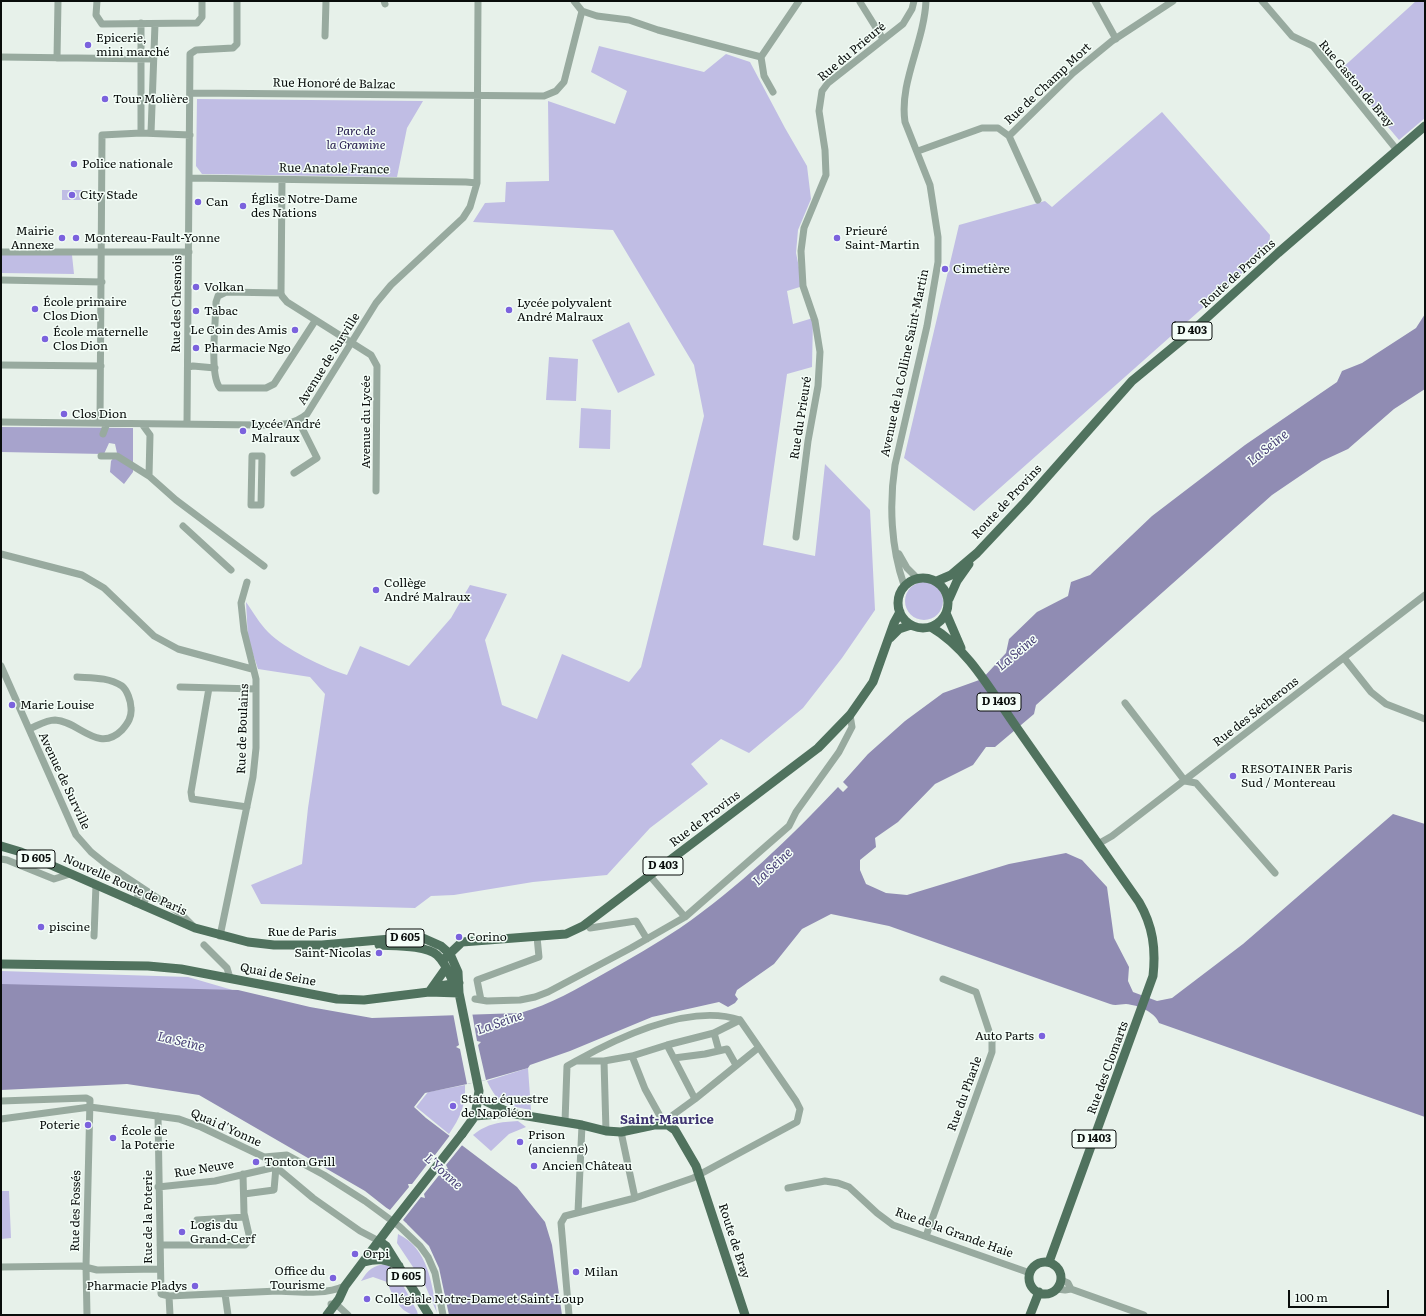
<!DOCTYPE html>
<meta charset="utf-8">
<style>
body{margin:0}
#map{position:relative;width:1426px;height:1316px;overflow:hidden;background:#e7f1ea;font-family:Literata,serif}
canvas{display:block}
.frame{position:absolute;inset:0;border:2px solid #090d0b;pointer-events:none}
.scale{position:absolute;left:1288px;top:1290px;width:101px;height:18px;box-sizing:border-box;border:2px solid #090d0b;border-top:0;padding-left:5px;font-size:12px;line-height:14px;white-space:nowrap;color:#090d0b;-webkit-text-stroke:3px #f4fef8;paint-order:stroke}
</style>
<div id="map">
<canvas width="1426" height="1316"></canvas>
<div class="frame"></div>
<div class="scale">100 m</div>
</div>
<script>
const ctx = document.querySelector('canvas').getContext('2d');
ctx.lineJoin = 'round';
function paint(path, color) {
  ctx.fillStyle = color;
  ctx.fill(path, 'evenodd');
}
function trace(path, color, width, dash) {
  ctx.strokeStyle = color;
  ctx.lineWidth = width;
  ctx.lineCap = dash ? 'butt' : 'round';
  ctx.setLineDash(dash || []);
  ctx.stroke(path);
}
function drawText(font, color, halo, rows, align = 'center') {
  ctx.font = font + ' Literata,serif';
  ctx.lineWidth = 3;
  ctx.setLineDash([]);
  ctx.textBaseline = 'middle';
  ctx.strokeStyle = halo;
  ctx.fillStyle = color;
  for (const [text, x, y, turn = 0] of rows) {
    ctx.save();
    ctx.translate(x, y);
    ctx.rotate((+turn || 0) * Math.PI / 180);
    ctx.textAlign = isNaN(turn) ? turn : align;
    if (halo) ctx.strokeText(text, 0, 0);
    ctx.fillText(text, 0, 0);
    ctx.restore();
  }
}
const green = new Path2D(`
 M1416,1H1425V118L1399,140L1340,70Z
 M599,46L704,72L726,54L750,62L785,128L807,166L811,199L798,230L796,253L803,286L787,291L793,324L813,318L812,367L787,374L763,545L815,556L825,464L870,510L875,610L842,658L803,708L749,753L721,739L691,764L708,784L650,828L607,875L533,882L454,895L431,896L415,908L261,904L251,885L302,864L308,808L325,694L310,677L258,669L248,639L246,602C253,612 260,624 268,632C285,649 324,668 347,675L360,646L409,666L451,618L470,585L507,594L485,640L502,705L537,719L562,654L629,682L641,667L704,416L694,365L613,230L473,222L485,203L505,202L506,182L549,181L548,101L615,124L627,91L591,72Z
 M197,99L423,101L407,128L397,177L202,174L196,166Z
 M1162,112L1270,235L1269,249L974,511L904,458L959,225L1045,201L1052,207Z
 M62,190H83V200H62Z
 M1,255H72L74,274L1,273Z
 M629,322L655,375L618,393L592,340Z
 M549,357L578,359L576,401L546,400Z
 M581,408L611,410L610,449L579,448Z
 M905 601a19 19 0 1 1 38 0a19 19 0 1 1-38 0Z
 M1,971L188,977L236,991L1,986Z
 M528,1068L531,1110C505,1105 499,1106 487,1081Z
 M465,1085C466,1105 460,1118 449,1134L416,1107L428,1092Z
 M518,1121L526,1127L509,1134L491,1151L473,1135C488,1123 500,1122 518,1121Z
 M1,1191H9L11,1238L1,1239Z
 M398,1234C428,1248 432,1284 437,1313L425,1285L397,1243Z
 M387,1264L398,1276L417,1311L418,1315C400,1315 393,1296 387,1282L373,1277L361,1281C368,1270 373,1265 387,1264Z`);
const forest = new Path2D(`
 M1,427L133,428V472L124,484L110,472L111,461L117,453L115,444L109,443L104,454L1,452Z`);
const water = new Path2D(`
 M1425,314V389L1394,409L1348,449L1322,461L1272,495L1036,705L1034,714L995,747H986L973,765L935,784L898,822L875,838L876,847L860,860V870L866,884L886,893L907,895L1009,864L1066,853L1082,860L1107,887L1114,938L1129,967L1128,981L1133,992L1157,1001L1172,998L1243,944L1393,814L1425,824V1117L1159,1023C1155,1012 1138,1005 1126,1004C1120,1004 1116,1006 1110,1004L889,926L831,914L802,929L774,964L737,990L735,995L738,999L735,1003L728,1007L719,1002L652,1017L570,1051L530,1065L528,1068L486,1080L425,1093L414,1107L426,1118L517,1187L545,1222L552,1245L562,1315H449L439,1268L429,1246L407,1224L365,1191L199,1095L127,1084L1,1090V984L238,990L310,1007L372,1018L520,1013C550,1005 578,988 605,973C630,959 656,944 680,928C738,888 790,838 838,787L843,792L848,787L843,782L868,754L905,721L943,693L982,679L1006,653L1009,639L1037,612L1068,596L1071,582L1090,575L1152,516L1245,445L1337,382L1342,371L1362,363L1416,328Z`);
const pier = new Path2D(`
 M472,1012L477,1041L481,1042L478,1045L486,1080L467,1084L460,1049L456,1047L459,1045L453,1013Z
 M451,1134L463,1144L446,1165L448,1169H444L424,1194L425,1198L421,1197L403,1220L407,1224L406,1225L385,1209L386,1208L390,1210L409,1187L408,1184H412L432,1158L430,1155H435Z`);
const minor = new Path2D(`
 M97,1L96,15L102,24L197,23L202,17V1
 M384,1L385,4
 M574,1L582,11L597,16L629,20L658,30L761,57L799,1
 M1095,1L1116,39
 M1262,1L1292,36L1313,46L1397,150
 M860,2L883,39
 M141,23V133
 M325,36L326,1
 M1,57L153,59
 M761,57L764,76L773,92
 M57,58L58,1
 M191,93L544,96L556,91L564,82L582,11
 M151,133L155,24
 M1009,136L1038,200
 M918,151L982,128H998L1009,136L1073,73L1112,41L1173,1
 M190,178L466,182L477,183
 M282,180L281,293L226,292L218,296L216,302C216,321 209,375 220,388H266L274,384L315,321
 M1,252H189
 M1,280L102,282
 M281,293L282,296L287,302L371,355L377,366L376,491
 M1,365L101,366
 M188,367L193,366L215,368
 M1,422L259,425C277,425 293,426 307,414L376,303L391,285L463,218L470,207L477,183L478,1
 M100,423L102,135L141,133L190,135
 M142,424L150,435L149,476L176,500L264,566
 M187,424L190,54L196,50L233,48L237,44V1
 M103,434L107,423
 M101,456H117L149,476
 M252,456H262L261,505H251Z
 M294,473L317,458L299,422
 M183,526L231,570
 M796,537L808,441L818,386L820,352L815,321L803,286L801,251L804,228L826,175L825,150L819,111L822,91L828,83L903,24L912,9L914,1
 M1,554L82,575L104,588L154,636L178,649L252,669
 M899,554L907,568L917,578
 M904,585C891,548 889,504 895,465L927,326L938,262V237L930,185L905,122C899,82 924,43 926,1
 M1344,658L1371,692L1386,704L1425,719
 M1,666L76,835L91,852L106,864L180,913L192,925
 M180,687L256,689
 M209,688L191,792L192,799L247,807
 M1125,703L1185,781L1196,783L1275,873
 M29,729C37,726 46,720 55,720C79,721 98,754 122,730C128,723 132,717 131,708C131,701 127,690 122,686C108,677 93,678 77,677
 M1098,844L1112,836L1425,595
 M1,859L7,860L54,879L70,874
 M650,876L685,917
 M134,883L138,895L135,903
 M143,906L148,892
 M586,923L590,928L636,921L647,939
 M94,936L96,885
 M220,936L253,777L256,748V679L244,631L241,603L247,582
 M204,945L227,968L230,978
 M475,999L487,1001L520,1000L535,997L548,992L631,948L685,917L789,826L796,812L839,752L852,727L850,715
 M481,1000L477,980L539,957L537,937
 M714,1033L719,1051
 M667,1045L695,1099
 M632,1056L645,1089L665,1125
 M674,1058L705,1054L727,1049L736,1065
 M578,1061H604L632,1056L667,1045L714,1033L740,1020
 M604,1061L606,1131
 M1,1101L86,1098L90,1100L86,1266L87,1315
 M158,1116L161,1294L169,1296L278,1291C299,1292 325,1295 345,1286
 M1,1119L90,1107L135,1113L179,1119L201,1127L264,1157L287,1155L324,1175L365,1201L399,1226L420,1246L428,1257L435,1273L443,1315
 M565,1122L567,1066L576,1061C619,1037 690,1003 740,1020
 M668,1125L673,1115L695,1099L758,1048
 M621,1132L635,1198
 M264,1157L313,1198L360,1231L379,1241
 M158,1187L215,1181L276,1167L274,1190L244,1194
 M788,1188L825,1181L838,1183L849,1187L877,1213L893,1225L1030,1273
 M578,1212L582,1125
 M197,1220L245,1217
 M926,1236L992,1052V1040L976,992L943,979
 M160,1245H245L250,1239L244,1213L243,1174
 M1,1267L81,1266L97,1270L159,1269
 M1061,1280L1068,1283L1071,1289
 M1057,1289L1065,1290L1071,1289L1144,1315
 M225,1294L228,1315
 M169,1296L170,1315
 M331,1304H336L348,1315
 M569,1315L561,1223L565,1216L635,1198L693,1178L797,1122L800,1109L796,1101L740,1020`);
const major = new Path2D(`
 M898 603a25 25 0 1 1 50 0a25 25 0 1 1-50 0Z
 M937,581L951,575L977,553L1025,502L1132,381L1189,334L1278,253L1425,126
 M949,599L957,581L969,564
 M946,613L961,648
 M931,627C969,649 992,693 1017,728C1058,786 1099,844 1139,902C1153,926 1156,949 1153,976L1049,1262
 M890,638L899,629L911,625
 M1,846L21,852L195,928L248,942L274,945H322L402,938H423L441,946L450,954L458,972L459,993L479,1091L475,1116L462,1134
 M379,945C393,946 426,945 437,955C447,964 451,979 457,990
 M442,961L462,942L566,934L583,926L818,748L850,715L873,682L894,623L900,612
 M1,964L148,966L181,969L337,999L364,1000L429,992L459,993
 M433,987L459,983
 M429,992L446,968
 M479,1098L508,1112
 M475,1116L509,1113L582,1125L606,1131L621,1132L654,1125H668L675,1130L696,1166L745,1315
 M379,1241L386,1246L429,1315
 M364,1262C378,1258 386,1259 399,1266
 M1029 1278a16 16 0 1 1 32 0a16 16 0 1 1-32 0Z
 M327,1315L339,1299L345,1286L390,1226
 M1030,1315L1039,1292`);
const majorBridge = new Path2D(`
 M390,1226L462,1134`);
const markers = [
 [88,45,4,"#7b62dd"],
 [105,99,4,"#7b62dd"],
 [74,164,4,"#7b62dd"],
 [72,195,4,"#7b62dd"],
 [198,202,4,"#7b62dd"],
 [243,206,4,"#7b62dd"],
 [62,238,4,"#7b62dd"],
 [76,238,4,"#7b62dd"],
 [837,238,4,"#7b62dd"],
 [945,269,4,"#7b62dd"],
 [196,287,4,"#7b62dd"],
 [35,309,4,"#7b62dd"],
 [509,310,4,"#7b62dd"],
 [196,311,4,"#7b62dd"],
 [295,330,4,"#7b62dd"],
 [45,339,4,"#7b62dd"],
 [196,348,4,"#7b62dd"],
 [64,414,4,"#7b62dd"],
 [243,431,4,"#7b62dd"],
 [376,590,4,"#7b62dd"],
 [12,705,4,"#7b62dd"],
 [1233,776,4,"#7b62dd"],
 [41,927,4,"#7b62dd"],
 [459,937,4,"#7b62dd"],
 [379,953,4,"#7b62dd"],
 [1042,1036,4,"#7b62dd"],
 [453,1106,4,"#7b62dd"],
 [88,1125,4,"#7b62dd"],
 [113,1138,4,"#7b62dd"],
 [520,1142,4,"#7b62dd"],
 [256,1162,4,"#7b62dd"],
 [534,1166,4,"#7b62dd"],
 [182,1232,4,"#7b62dd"],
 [355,1254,4,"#7b62dd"],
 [576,1272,4,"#7b62dd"],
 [333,1278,4,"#7b62dd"],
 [195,1286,4,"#7b62dd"],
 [367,1299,4,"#7b62dd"]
];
const shields = [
 [1192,331,40],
 [999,702,44],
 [36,859,38],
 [663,866,40],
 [405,938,38],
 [1094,1139,44],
 [406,1277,38]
];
const shieldNames = [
 ["D 403",1192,331],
 ["D 1403",999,702],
 ["D 605",36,859],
 ["D 403",663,866],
 ["D 605",405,938],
 ["D 1403",1094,1139],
 ["D 605",406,1277]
];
const poiNames = [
 ["Epicerie,",96,38],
 ["mini marché",96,52],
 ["Tour Molière",113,99],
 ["Police nationale",82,164],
 ["City Stade",80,195],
 ["Église Notre-Dame",251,199],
 ["des Nations",251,213],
 ["Can",206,202],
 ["Mairie",54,231,"right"],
 ["Annexe",54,245,"right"],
 ["Prieuré",845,231],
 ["Saint-Martin",845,245],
 ["Montereau-Fault-Yonne",84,238],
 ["Cimetière",953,269],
 ["Volkan",204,287],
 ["École primaire",43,302],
 ["Clos Dion",43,316],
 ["Lycée polyvalent",517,303],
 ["André Malraux",517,317],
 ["Tabac",204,311],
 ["Le Coin des Amis",287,330,"right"],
 ["École maternelle",53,332],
 ["Clos Dion",53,346],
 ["Pharmacie Ngo",204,348],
 ["Clos Dion",72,414],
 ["Lycée André",251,424],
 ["Malraux",251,438],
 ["Collège",384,583],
 ["André Malraux",384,597],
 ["Marie Louise",20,705],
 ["RESOTAINER Paris",1241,769],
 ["Sud / Montereau",1241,783],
 ["piscine",49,927],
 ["Corino",467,937],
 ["Saint-Nicolas",371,953,"right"],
 ["Auto Parts",1034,1036,"right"],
 ["Statue équestre",461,1099],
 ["de Napoléon",461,1113],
 ["Poterie",80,1125,"right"],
 ["École de",121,1131],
 ["la Poterie",121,1145],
 ["Prison",528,1135],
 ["(ancienne)",528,1149],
 ["Tonton Grill",264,1162],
 ["Ancien Château",542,1166],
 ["Logis du",190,1225],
 ["Grand-Cerf",190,1239],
 ["Orpi",363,1254],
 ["Office du",325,1271,"right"],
 ["Tourisme",325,1285,"right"],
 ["Milan",584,1272],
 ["Pharmacie Pladys",187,1286,"right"],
 ["Collégiale Notre-Dame et Saint-Loup",375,1299]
];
const streetNames = [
 ["Rue du Prieuré",852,52,-40],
 ["Rue Honoré de Balzac",334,84,1],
 ["Rue de Champ Mort",1048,84,-43],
 ["Rue Gaston de Bray",1356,84,50],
 ["Rue Anatole France",334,169,1],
 ["Route de Provins",1238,274,-42],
 ["Rue des Chesnois",177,304,-89],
 ["Avenue de Surville",329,359,-58],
 ["Avenue de la Colline Saint-Martin",905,363,-78],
 ["Rue du Prieuré",801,418,-81],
 ["Avenue du Lycée",366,422,-90],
 ["Route de Provins",1007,502,-47],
 ["Rue des Sécherons",1256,712,-38],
 ["Rue de Boulains",243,729,-88],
 ["Avenue de Surville",64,781,65],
 ["Rue de Provins",705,819,-37],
 ["Nouvelle Route de Paris",125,885,24],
 ["Rue de Paris",302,932],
 ["Quai de Seine",278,975,11],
 ["Rue des Clomarts",1108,1068,-70],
 ["Rue du Pharle",965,1094,-70],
 ["Quai d'Yonne",226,1128,24],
 ["Rue Neuve",204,1169,-9],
 ["Rue des Fossés",76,1211,-89],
 ["Rue de la Poterie",148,1217,-90],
 ["Rue de la Grande Haie",954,1233,20],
 ["Route de Bray",734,1241,72]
];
const parkNames = [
 ["Parc de",356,131],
 ["la Gramine",356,145]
];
const waterNames = [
 ["La Seine",1268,448,-39],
 ["La Seine",1017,653,-40],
 ["La Seine",773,867,-43],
 ["La Seine",500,1023,-19],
 ["La Seine",181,1042,13],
 ["L'Yonne",443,1172,42]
];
const neighbourhoodNames = [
 ["Saint-Maurice",667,1120]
];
paint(green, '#c0bde4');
paint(forest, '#a7a3cc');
paint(water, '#908cb3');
paint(pier, '#e7f1ea');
trace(minor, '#98aa9f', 7);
trace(major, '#50725e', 9);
trace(majorBridge, '#50725e', 9);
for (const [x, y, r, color] of markers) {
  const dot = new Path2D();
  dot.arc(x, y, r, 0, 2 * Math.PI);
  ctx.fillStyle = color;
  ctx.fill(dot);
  trace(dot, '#f4fef8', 1.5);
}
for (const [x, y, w] of shields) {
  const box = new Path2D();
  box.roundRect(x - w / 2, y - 9, w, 18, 3);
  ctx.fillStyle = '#f4fef8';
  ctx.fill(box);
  trace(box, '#090d0b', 1);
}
drawText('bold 11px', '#090d0b', null, shieldNames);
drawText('12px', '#090d0b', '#f4fef8', poiNames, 'left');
drawText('12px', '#090d0b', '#f4fef8', streetNames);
drawText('italic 12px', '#2a2052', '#f4fef8', parkNames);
drawText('italic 13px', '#473f75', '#f4fef8', waterNames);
drawText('bold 13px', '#403572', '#f4fef8', neighbourhoodNames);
</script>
